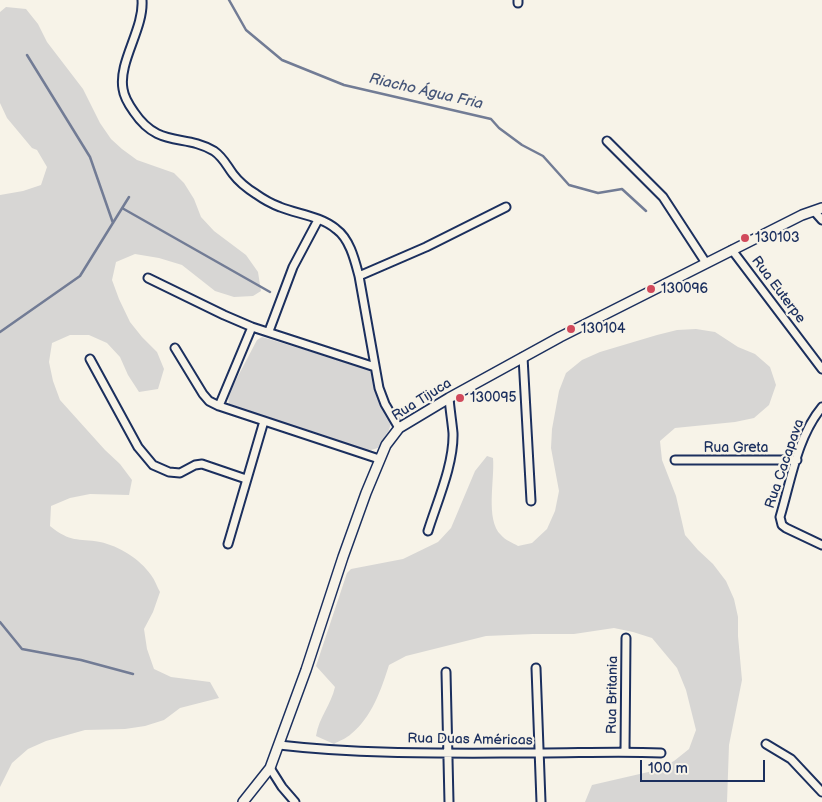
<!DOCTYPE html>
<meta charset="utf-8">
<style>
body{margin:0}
#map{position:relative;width:822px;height:802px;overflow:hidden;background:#f7f3e8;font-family:"Balsamiq Sans",sans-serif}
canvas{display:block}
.scale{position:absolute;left:640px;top:760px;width:125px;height:22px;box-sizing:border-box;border:2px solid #1b2f5e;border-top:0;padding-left:6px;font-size:15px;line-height:18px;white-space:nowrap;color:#1b2f5e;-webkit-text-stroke:4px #f7f3e8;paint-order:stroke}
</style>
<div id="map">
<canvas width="822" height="802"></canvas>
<div class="scale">100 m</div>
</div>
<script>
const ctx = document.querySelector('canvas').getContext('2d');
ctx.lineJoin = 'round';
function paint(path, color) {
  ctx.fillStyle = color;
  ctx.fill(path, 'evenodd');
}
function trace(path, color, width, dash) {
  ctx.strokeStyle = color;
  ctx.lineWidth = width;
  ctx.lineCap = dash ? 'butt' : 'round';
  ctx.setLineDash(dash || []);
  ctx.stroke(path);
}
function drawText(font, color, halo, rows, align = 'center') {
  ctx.font = font + ' "Balsamiq Sans",sans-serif';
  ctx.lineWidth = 4.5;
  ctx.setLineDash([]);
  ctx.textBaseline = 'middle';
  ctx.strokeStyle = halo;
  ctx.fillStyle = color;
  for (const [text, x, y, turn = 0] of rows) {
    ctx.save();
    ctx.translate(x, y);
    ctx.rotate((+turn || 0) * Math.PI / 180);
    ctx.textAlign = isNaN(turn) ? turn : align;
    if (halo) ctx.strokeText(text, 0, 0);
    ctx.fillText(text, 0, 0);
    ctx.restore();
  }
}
const green = new Path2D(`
 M6,7L26,9L38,24L47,42L83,89L100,123L111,139L122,149L137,160L174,173L184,183L194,199L201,217L214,231L246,255L258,272L261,291L253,296L234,297L215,291L182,265L159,258L135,254L116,262L112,280L119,299L130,322L142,337L157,352L164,369L158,389L139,392L128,375L120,357L107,343L89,335H70L52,343L49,362L53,381L60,400L105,450L120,464L132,480L129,495L90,494L70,498L51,506L50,526C71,543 77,538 100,542C119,546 140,559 151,575C155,580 157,587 160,592L153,612L144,629L147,649L154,669L171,677L210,682L219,698L180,708L164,720L145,726L125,729L85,730L46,741L28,749L12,763L0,787V195L23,191L41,185L47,167L37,150L32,148L7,118L0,103V12Z
 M696,329L715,332L738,347L755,354L770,367L776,385L769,405L754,418L735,422L675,428L660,441L662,460L676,496L685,535L698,550L713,564L726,581L734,599L738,617V636L742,680L729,745L727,802H585L592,785L657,770L674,761L689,749L696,730L686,690L677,668L652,638L633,632L614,628L574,634H533L486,636L406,656L389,665C381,690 372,717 351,734C347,738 339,741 334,744L316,736C319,717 331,705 335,687L316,666L347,573L351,569L403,559L438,542L451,528L475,471L487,456L493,458C495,479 485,520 501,535C505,540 513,543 518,546L532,543L547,529L555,511L559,491L551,448L552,429L559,391L566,373L582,360L600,352L657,335L677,330Z
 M262,337L366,368L371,371L377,393L391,423L389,430L378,448L367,451L229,405L228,395L257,340Z`);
const stream = new Path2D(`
 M229,0L246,30L282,60L344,85L491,119L499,128L522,145L543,156L569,185L598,193L622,189L646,211
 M27,55L90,157L113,223
 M122,208L270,292
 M0,332L80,276L129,197
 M0,622L22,649L81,660L133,674`);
const minor = new Path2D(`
 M142,0C144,29 118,62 123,89C124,97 129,105 134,112C159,149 184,133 214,151C223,157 227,166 233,174C239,182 248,189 256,194C263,199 272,204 280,207C297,214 321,216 336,229C350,239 355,261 359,276L379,388L385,404L399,428
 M518,3V0
 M607,141L663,197L706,263
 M814,211L822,220
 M732,250L822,369
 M359,276L426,247L506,207
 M148,278L224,315L252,327L375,367
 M269,331L293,267L318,220
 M175,348L203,394L209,401L219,406L379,459
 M523,357L531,501
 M90,359L138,447L153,465L169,472L180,473L195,465L202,464L246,479
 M219,406L252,327
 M822,407C797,437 791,481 780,517L782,525L786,528L822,545
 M675,460H797
 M428,531C437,502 454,464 453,433C452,422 450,410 449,398
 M228,544L264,421
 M536,668L541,802
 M446,672L449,802
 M766,744L791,759L822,792
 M279,745C365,755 452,753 538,753C579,753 620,751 661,753
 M625,751L626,638
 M270,768L282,787L295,802`);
const tertiary = new Path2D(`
 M243,802L270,768L306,670L343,557L366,493L386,445L399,428L449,398L560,337L802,215L822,208`);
const markers = [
 [745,238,5,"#d1495b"],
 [651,289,5,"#d1495b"],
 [571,329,5,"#d1495b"],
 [460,398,5,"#d1495b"]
];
const poiNames = [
 ["130103",755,238],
 ["130096",661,289],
 ["130104",581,329],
 ["130095",470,398]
];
const streetNames = [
 ["Rua Euterpe",778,290,53],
 ["Rua Tijuca",422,400,-32],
 ["Rua Greta",736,448],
 ["Rua Cacapava",785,464,-71],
 ["Rua Britania",613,695,-89],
 ["Rua Duas Américas",470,740,1]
];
const waterNames = [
 ["Riacho Água Fria",426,92,13]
];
paint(green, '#d7d6d4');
trace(stream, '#727c95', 2.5);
trace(minor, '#1b2f5e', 11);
trace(tertiary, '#1b2f5e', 12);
trace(minor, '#f7f3e8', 7);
trace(tertiary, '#f7f3e8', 9);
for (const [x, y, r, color] of markers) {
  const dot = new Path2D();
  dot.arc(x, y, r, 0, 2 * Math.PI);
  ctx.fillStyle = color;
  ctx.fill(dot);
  trace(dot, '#f7f3e8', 2);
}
drawText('14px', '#1b2f5e', '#f7f3e8', poiNames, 'left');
drawText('14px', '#1b2f5e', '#f7f3e8', streetNames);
drawText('italic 15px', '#465679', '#f7f3e8', waterNames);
</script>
